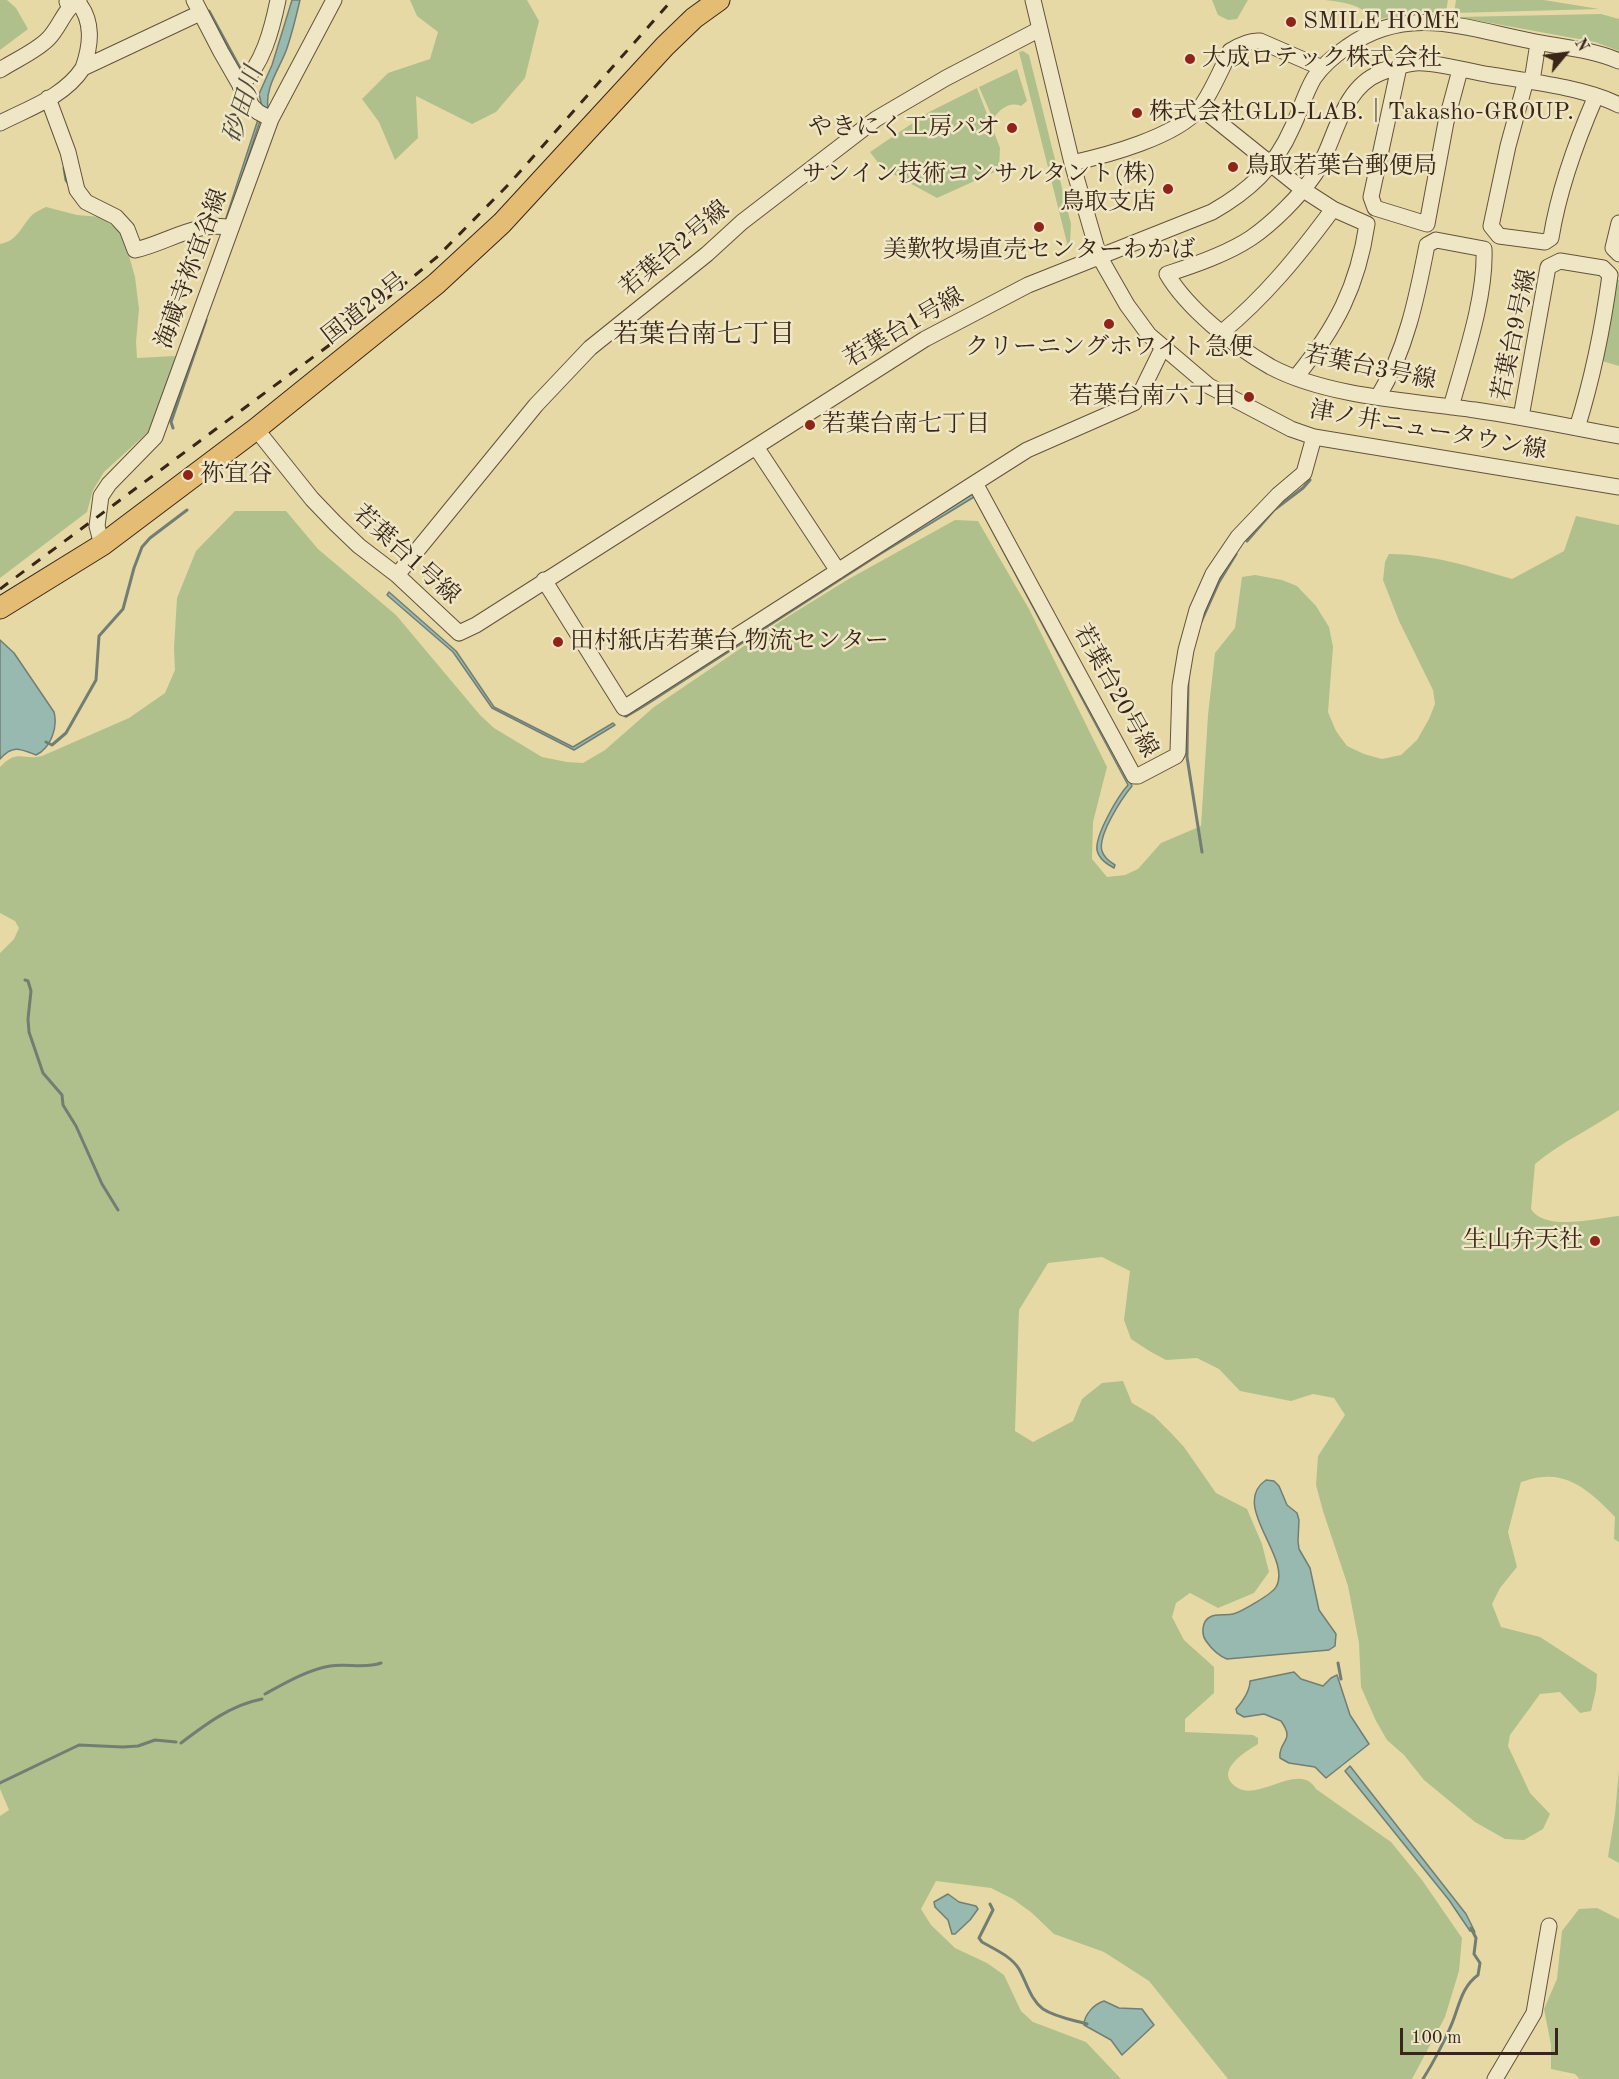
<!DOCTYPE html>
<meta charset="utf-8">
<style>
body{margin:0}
#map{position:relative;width:1619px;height:2079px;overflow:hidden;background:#e7d9a6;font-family:"Old Standard TT",serif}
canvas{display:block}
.north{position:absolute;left:1535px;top:24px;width:60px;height:60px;-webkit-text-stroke:4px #efe6c5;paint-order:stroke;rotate:61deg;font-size:16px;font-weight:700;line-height:24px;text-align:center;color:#392619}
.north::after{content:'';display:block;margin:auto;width:21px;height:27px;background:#392619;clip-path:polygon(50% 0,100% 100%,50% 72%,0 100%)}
.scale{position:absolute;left:1400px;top:2028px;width:158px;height:27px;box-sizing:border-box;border:3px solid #392619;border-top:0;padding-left:8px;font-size:18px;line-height:21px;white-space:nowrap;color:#392619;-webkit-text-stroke:4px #efe6c5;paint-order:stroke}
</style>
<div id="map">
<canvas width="1619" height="2079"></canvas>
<div class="north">N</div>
<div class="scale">100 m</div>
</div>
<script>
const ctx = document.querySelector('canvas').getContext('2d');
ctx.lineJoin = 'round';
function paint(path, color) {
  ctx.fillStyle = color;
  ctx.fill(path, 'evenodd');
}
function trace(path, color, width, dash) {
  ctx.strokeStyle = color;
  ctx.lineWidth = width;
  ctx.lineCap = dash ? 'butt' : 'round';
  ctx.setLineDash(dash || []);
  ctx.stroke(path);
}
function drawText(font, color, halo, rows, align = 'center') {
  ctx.font = font + ' "Old Standard TT","Noto Serif JP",serif';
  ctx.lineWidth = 5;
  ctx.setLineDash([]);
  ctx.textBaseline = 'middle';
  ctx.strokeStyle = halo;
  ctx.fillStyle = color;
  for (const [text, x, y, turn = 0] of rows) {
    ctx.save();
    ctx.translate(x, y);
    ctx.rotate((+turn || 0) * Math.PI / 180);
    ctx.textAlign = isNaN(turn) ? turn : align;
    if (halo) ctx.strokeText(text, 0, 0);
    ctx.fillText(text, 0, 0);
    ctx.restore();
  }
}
const green = new Path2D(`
 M0,0H7L16,8L28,29L0,50Z
 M410,0H527L539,21L525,78L496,112L472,124L416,96L418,138L395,160L379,122L362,99L388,73L430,59L438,32L417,16Z
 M1212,0H1248L1237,19L1228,20L1218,15Z
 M1325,0H1448L1446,12L1409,13L1376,20C1359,4 1348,3 1325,0Z
 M1456,0H1544L1599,9L1454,13Z
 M1601,14L1619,19V51L1595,42L1458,17Z
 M1023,51L1029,55L1071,224L1070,243L1062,255L1067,243L1019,52Z
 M1017,69L1027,101L1021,106C1009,101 999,110 993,119L979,87Z
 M977,88L1000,148L999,170L937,198L882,168L870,152L929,112Z
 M46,207L77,215L101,217L123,234L135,277L139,309L136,342L137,358L175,356L171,376L148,432L104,472L93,490L87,512L0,578V244C18,241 21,226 33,214C37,211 42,209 46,207Z
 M1613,280H1619V366L1602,361Z
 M235,511H286L318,549L396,615L480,715L494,728L542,757L567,762L583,763L605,750L654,707L784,619L847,580L955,520L978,521L1029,609L1107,767L1093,822L1092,859L1107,877L1125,875L1138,869L1161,843L1201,826L1208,715L1215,653L1235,628L1242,577L1255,575L1282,580L1297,586L1316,606L1329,627L1333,647L1328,712L1336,731L1347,746L1364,754L1382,759L1401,755L1417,740L1429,719L1435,704L1433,690L1399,621L1383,580L1385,562L1389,554C1432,554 1471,567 1512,579L1564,551L1576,516L1619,525V1110C1591,1129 1561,1142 1535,1164L1531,1209C1545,1232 1596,1218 1619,1216V1542L1614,1539L1615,1517C1597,1498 1573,1474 1544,1477C1536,1477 1528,1480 1521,1482L1508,1532L1517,1567L1500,1588L1492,1604L1501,1627L1540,1637L1597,1674L1596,1690L1591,1711L1580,1713L1560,1692L1540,1694L1510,1735L1508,1746L1530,1793L1550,1814L1543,1829L1524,1840L1505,1839L1475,1822L1424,1780L1404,1755L1387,1740L1376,1721L1361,1687L1359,1643L1348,1586L1323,1511L1316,1485L1318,1456L1345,1415L1334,1398L1313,1394L1291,1401L1240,1391L1219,1369L1197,1358L1166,1360L1151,1352L1131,1339L1124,1320L1130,1271L1102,1257L1048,1263L1019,1310L1015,1431L1033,1442L1073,1421L1082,1399L1102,1383L1123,1381L1132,1403L1154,1416L1172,1434L1184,1447L1216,1493L1247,1509L1262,1544L1269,1572L1254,1593L1218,1608L1190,1593L1176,1603L1172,1617L1184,1640L1214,1667V1693L1185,1719V1732L1253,1735L1258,1738V1744C1245,1752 1212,1772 1238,1788C1254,1798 1284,1776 1302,1779C1309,1780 1313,1784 1316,1789L1391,1842L1422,1880L1462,1938L1459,1971L1445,2017L1412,2079H1228L1149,1981L1104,1952L1054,1934L1032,1913L1013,1899L991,1888L936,1881L921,1909L931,1925L955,1948L987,1963L1004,1975L1021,2011L1033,2022L1086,2042L1121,2079H0V1816L9,1810L0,1789V953L14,939L19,928L15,921L0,913V767C18,748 23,761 42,756L129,718L165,693L175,670L174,648L177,598L196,551Z
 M1619,1770V1863L1608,1857L1615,1814Z
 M1597,1908L1619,1919V2079H1580L1575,2074L1551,2069V2045L1544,2009L1557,1979L1562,1931L1579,1909Z`);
const water = new Path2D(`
 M292,0H300C296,17 292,34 286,51C278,71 265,88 268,108L260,121L227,221H225L262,107L259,94L272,65Z
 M974,493L1132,786C1122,798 1097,836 1102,851C1104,858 1110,862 1115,865L1114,868C1107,864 1099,859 1097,850C1095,835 1118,796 1128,785L974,497L879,555L643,707L626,717L624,716L922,524Z
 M389,592L456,651L494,707L573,747L613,723L615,725L574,750L492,708L453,652L387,595Z
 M0,640L14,653L54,712C58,727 51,748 36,755C21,749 13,744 0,759Z
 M1266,1480L1274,1481L1279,1486L1287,1505L1297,1513L1299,1520L1298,1541L1299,1549L1310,1568L1319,1610L1336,1634L1335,1646L1329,1650L1227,1659C1219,1656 1211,1648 1206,1641C1201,1634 1202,1621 1210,1617C1217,1613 1226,1616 1233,1614C1241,1612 1272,1594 1276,1587C1293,1558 1229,1505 1266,1480Z
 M1294,1672L1301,1679L1323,1686L1331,1678L1337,1675L1350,1715L1369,1744L1326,1778L1315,1767L1289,1763L1280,1758C1278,1740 1296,1742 1281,1721L1264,1714L1244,1717L1237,1713L1236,1709C1242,1702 1250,1690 1250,1681Z
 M1350,1766L1466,1914L1475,1932L1470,1931L1449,1900L1345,1771Z
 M948,1894L959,1902L976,1906L978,1909L970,1920L955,1934H952L948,1920L935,1907L934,1902Z
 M1104,2001L1119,2008L1142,2009L1154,2025L1122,2055L1111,2040L1084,2025C1084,2015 1094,2004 1104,2001Z`);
const stream = new Path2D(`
 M209,11L241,70
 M64,168L66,180L69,184
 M173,428L171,422L206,320
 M1247,541L1274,510L1303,488L1310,480
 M1201,622L1219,582L1236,554
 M1188,680L1187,757L1202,852
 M46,742L52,745L66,733L96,680L99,636L123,609L134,568L142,547L150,538L187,510
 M25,980L28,981L31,991L28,1019L29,1032L43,1073L62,1095L63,1105L76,1126L102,1184L118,1210
 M1338,1663L1341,1679
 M265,1694C285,1683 307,1670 330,1666C347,1663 364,1669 381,1663
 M181,1743C206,1724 231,1705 262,1699
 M0,1783L79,1745L123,1747L138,1746L155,1740L176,1742
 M990,1904L993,1910L979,1938L982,1942C994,1949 1011,1956 1019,1969C1027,1983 1030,1999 1043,2009C1055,2017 1073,2020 1087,2024
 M1423,2079C1433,2063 1442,2046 1450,2028C1459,2009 1460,1988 1478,1975L1480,1963L1474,1954L1476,1938L1471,1928`);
const minor = new Path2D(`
 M194,0L221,52L252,106L258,112L271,119
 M1033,0L1072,163L1099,256L1127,305L1149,335L1209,386L1291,429L1314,437L1619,487
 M67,2L77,1C94,21 91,45 83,68
 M1399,67L1371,197L1375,208L1427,224L1446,122L1460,70
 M0,70C15,60 35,52 48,39C60,27 64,9 79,0
 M1526,80L1508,146L1491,226L1499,236L1545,242L1551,238C1559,188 1576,142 1596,96
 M1532,81L1538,43
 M240,86C263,65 272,29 278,0
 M48,98L68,152L77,190L86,202L116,217L127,229L135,250C167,243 197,220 231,228
 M1619,105C1586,88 1528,81 1491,75C1470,72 1434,61 1415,63C1404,64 1390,69 1380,73C1340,89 1336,142 1315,174C1300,196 1273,223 1251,238C1227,254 1195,265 1167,274C1178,293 1196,311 1212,325C1230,341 1250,355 1271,367C1328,397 1412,401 1475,410C1524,417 1571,427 1619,436
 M1201,108L1302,189L1333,209L1367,224C1358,286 1336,328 1296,377
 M0,123C29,108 64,97 83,68L200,13
 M1072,163C1108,155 1175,137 1199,109C1210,96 1222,68 1230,51C1238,46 1250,40 1260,41L1322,68
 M1619,223L1613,248L1619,254
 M1221,333C1265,297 1299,255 1333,209
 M1163,347L1141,392L1134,403L1027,450L975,483L1134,776H1138L1176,756L1178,752L1180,686L1186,650L1197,610L1213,574L1238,537L1278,495L1304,473L1314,437
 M1378,397C1406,351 1417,297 1427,245L1436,240L1484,249C1486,298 1464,360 1451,407
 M1521,417L1548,267L1560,261L1603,268L1610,275C1603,327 1593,377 1577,428
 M256,429L312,499L335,523L359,546L397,575L459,633L476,625L925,339L1028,285L1212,212C1249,191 1275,167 1292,128C1300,112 1305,93 1314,78C1323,65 1335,55 1347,47C1407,4 1465,28 1531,41C1560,47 1591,49 1619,61
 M756,447L838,571
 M102,545L97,526L101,496L109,484L155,437L271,119L334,0
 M397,575L536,405L590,348L707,254L742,222L876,119L946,78L1040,29
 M544,580L624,708L975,483
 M1495,2079L1534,2013L1549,1926`);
const highway = new Path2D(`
 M0,608L102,545L256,429L436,284L502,223L665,46L694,18L719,0`);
const rail = new Path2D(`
 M0,589L343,335L437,257L509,184L672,0`);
const markers = [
 [1291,22,6,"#8f2418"],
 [1190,59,6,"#8f2418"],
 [1137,113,6,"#8f2418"],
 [1012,128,6,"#8f2418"],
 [1233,167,6,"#8f2418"],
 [1168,189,6,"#8f2418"],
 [1039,227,6,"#8f2418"],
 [1109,324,6,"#8f2418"],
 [1249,397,6,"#8f2418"],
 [810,425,6,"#8f2418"],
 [188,475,6,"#8f2418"],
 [558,642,6,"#8f2418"],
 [1595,1241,6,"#8f2418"]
];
const poiNames = [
 ["SMILE HOME",1303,22],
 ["大成ロテック株式会社",1202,59],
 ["株式会社GLD-LAB.｜Takasho-GROUP.",1149,113],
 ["やきにく工房パオ",1000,128,"right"],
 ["鳥取若葉台郵便局",1245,167],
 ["サンイン技術コンサルタント(株)",1156,175,"right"],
 ["鳥取支店",1156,203,"right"],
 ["美歎牧場直売センターわかば",1039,251,"center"],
 ["クリーニングホワイト急便",1109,348,"center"],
 ["若葉台南六丁目",1237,397,"right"],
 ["若葉台南七丁目",822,425],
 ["祢宜谷",200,475],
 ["田村紙店若葉台 物流センター",570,642],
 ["生山弁天社",1583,1241,"right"]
];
const streetNames = [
 ["若葉台2号線",675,249,-40],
 ["海蔵寺祢宜谷線",192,269,-70],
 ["国道29号",365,309,-38],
 ["若葉台1号線",904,328,-30],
 ["若葉台9号線",1515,335,-78],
 ["若葉台3号線",1370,368,12],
 ["津ノ井ニュータウン線",1428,431,10],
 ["若葉台1号線",406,555,42],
 ["若葉台20号線",1115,691,61]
];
const waterNames = [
 ["砂田川",244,105,-72]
];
const neighbourhoodNames = [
 ["若葉台南七丁目",704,335]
];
paint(green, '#afc08c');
paint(water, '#98b9af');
trace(water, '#727e73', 1.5);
trace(stream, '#727e73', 3);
trace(minor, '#64533c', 17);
trace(highway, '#392619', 23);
trace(minor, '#efe6c5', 15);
trace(highway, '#e4bc73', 21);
trace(rail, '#392619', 3, [10, 10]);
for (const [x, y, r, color] of markers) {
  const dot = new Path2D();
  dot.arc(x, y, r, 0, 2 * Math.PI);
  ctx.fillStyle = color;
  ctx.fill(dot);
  trace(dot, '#efe6c5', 2);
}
drawText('24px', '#392619', '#efe6c5', poiNames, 'left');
drawText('24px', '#392619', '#efe6c5', streetNames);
drawText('italic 26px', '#514b3e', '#efe6c5', waterNames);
drawText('26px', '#392619', '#efe6c5', neighbourhoodNames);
</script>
